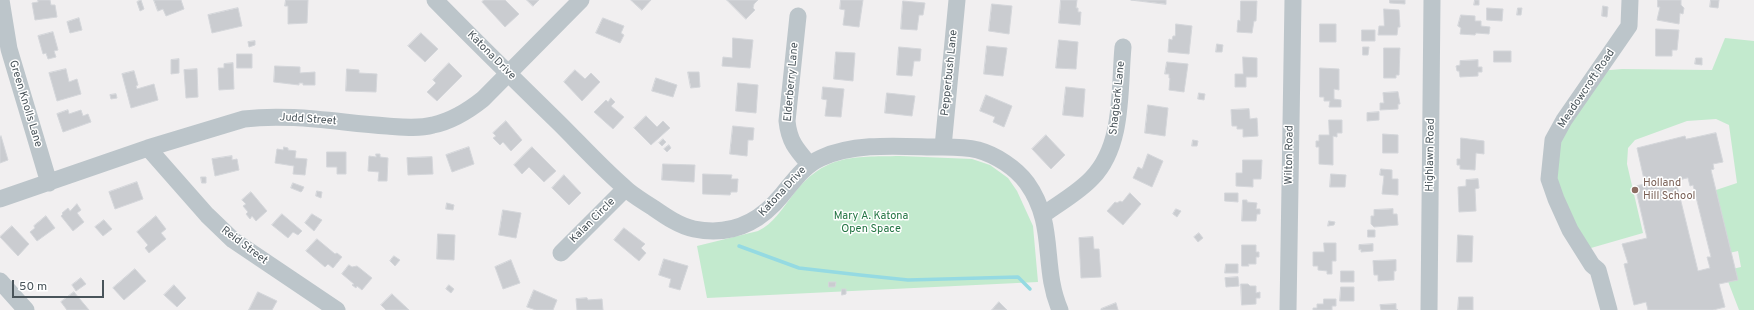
<!DOCTYPE html>
<style>
body{margin:0}
#map{position:relative;width:1754px;height:310px;overflow:hidden;background:#f1eff0;font-family:Overpass,sans-serif}
canvas{display:block}
.scale{position:absolute;left:12px;top:280px;width:92px;height:18px;box-sizing:border-box;border:2px solid #49545a;border-top:0;padding-left:5px;font-size:12px;line-height:14px;white-space:nowrap;color:#49545a;-webkit-text-stroke:3px #fff;paint-order:stroke}
</style>
<div id="map">
<canvas width="1754" height="310"></canvas>
<div class="scale">50 m</div>
</div>
<script>
const ctx = document.querySelector('canvas').getContext('2d');
ctx.lineJoin = 'round';
function paint(path, color) {
  ctx.fillStyle = color;
  ctx.fill(path, 'evenodd');
}
function trace(path, color, width, dash) {
  ctx.strokeStyle = color;
  ctx.lineWidth = width;
  ctx.lineCap = dash ? 'butt' : 'round';
  ctx.setLineDash(dash || []);
  ctx.stroke(path);
}
function drawText(font, color, halo, rows, align = 'center') {
  ctx.font = font + ' Overpass,sans-serif';
  ctx.lineWidth = 3;
  ctx.setLineDash([]);
  ctx.textBaseline = 'middle';
  ctx.strokeStyle = halo;
  ctx.fillStyle = color;
  for (const [text, x, y, turn = 0] of rows) {
    ctx.save();
    ctx.translate(x, y);
    ctx.rotate((+turn || 0) * Math.PI / 180);
    ctx.textAlign = isNaN(turn) ? turn : align;
    if (halo) ctx.strokeText(text, 0, 0);
    ctx.fillText(text, 0, 0);
    ctx.restore();
  }
}
const green = new Path2D(`
 M1725,38L1754,41V310H1739L1724,271L1741,267L1738,251L1720,255L1707,193L1737,183L1729,125L1716,119L1687,121L1635,140L1628,148L1627,164L1643,233L1584,250L1556,199L1553,140L1599,71L1622,69L1712,70Z
 M900,156L972,159L990,165L1008,178L1017,191L1033,226L1038,282L707,298L697,246L758,231C773,224 782,209 792,196C824,154 851,157 900,156Z`);
const stream = new Path2D(`
 M739,246L799,268L860,275L908,280L1018,277L1030,289`);
const building = new Path2D(`
 M38,0H50L51,5H55L57,17L35,20L32,3L38,2Z
 M141,0L144,9L140,11L137,2Z
 M154,0H181L184,9L166,16L163,9L158,11Z
 M286,0H308L307,23L288,24V6H285Z
 M484,0H505L519,14L505,27L482,2Z
 M527,0H539L533,6Z
 M631,0H651L642,10Z
 M727,0H758L754,4L753,8L755,10L746,19Z
 M841,0H863L859,27L843,25L845,10L840,9Z
 M1061,0H1077L1076,8H1078V12H1081L1080,25L1059,23Z
 M1131,0H1166V4Z
 M1390,0H1405V4L1390,3Z
 M1475,0H1479V5H1474Z
 M1658,0H1681V5L1684,8L1683,14L1680,13L1679,24L1657,20L1660,7H1658Z
 M1711,0H1719L1718,8L1710,7Z
 M903,1L925,3L923,15H919L917,30L901,29Z
 M1241,1H1257L1256,21H1254L1252,33L1237,32L1238,20L1240,21Z
 M992,4L1012,6L1009,34L989,31Z
 M1603,6L1608,7L1607,17L1602,16Z
 M238,8L242,26L212,33L208,15Z
 M1487,8L1503,9L1502,21L1487,20Z
 M1518,8H1522L1521,15H1517Z
 M1384,9L1399,10L1400,27H1398L1397,35H1378L1379,26H1384Z
 M1461,15L1475,16V21H1481V26L1490,27L1489,34L1476,33L1475,35L1460,34L1461,28L1458,26Z
 M79,18L82,30L70,33L67,22Z
 M603,18L624,26L621,33L624,35L620,43L596,33Z
 M1176,24L1192,26L1189,54L1168,52L1169,39L1172,40L1173,36H1175Z
 M1320,24H1336V42H1320Z
 M1656,29L1679,30L1677,50H1672V56H1656Z
 M1362,30H1375V41H1362Z
 M53,32L58,50L54,51L56,57L48,59L46,53L43,54L38,36Z
 M421,33L438,49L425,62L408,46Z
 M733,38L753,40L750,68L722,66L723,57L732,58Z
 M1059,40L1078,42L1076,69L1056,68Z
 M255,41V45L249,47L248,42Z
 M1217,44L1223,45L1222,52H1216Z
 M987,46L1007,48L1003,76L984,74Z
 M899,47L921,49L920,61H914L912,76L897,75Z
 M1363,47H1369L1368,55H1363Z
 M1384,48H1400L1399,75H1396V78H1384Z
 M1494,51H1511V62H1494Z
 M836,52L855,53L853,81L834,79Z
 M237,54H252V68H237Z
 M1243,57L1257,58V77H1246V87H1235V74H1243Z
 M1696,58H1702V65L1695,64Z
 M179,59V73L171,74V60Z
 M1478,60V67H1482V72H1478V76L1460,77L1459,71H1457L1456,66L1460,65V61Z
 M1167,62L1188,64L1184,92L1169,90L1170,78H1169V74H1165Z
 M233,63L234,89L219,90L218,68H224V64Z
 M449,63L462,76L437,101L427,92L436,83L433,80Z
 M275,66L300,67V73L315,72V85H303V83H299V85L274,82Z
 M1320,68L1339,69V90L1334,89V99L1341,100V107H1329L1330,101H1324V97H1320Z
 M66,69L69,82L77,79L81,94L57,101L49,73Z
 M197,69L198,97L186,98L184,70Z
 M347,69L359,70V73L377,74L376,92L346,91Z
 M575,70L585,79L591,73L600,82L582,101L564,82Z
 M134,71L138,85L136,86L137,89L154,84L158,100L131,108L122,74Z
 M688,72H699L700,87L691,88Z
 M656,78L677,85L673,97L652,91Z
 M738,83L758,85L756,113L736,111Z
 M823,87L844,89L841,117L825,116L827,100L822,99Z
 M1066,87L1085,89L1083,117L1063,115Z
 M1398,92L1400,104H1398V109L1380,110V103H1384L1383,93Z
 M887,93L915,96L912,116L885,113Z
 M1199,93L1205,94L1204,100L1198,99Z
 M116,94L117,98L111,99L110,95Z
 M986,95L1012,106L1004,127L993,122L995,117L980,111Z
 M611,98L615,102L611,106L624,117L613,129L594,112L606,100L608,102Z
 M1148,105L1168,108L1165,136L1145,133Z
 M1249,109L1250,119L1257,118L1258,136L1243,137V129H1237V126H1232L1231,110Z
 M68,110L69,114L81,110L83,116L88,114L91,122L63,132L57,114Z
 M1379,112V120L1367,121V113Z
 M646,116L657,127L663,121L670,128L651,145L634,128Z
 M1329,120H1342V133H1337V137L1333,136V165L1319,164V147H1316V141H1319V135H1329Z
 M506,121L522,140L511,151L503,142L500,145L493,138L496,136L493,133Z
 M733,126L754,128L753,140H748L747,156L730,154Z
 M1716,133L1723,162L1713,164L1714,169L1711,170L1738,280L1719,284L1725,307L1713,310H1648L1646,302L1634,305L1624,264L1628,263L1622,244L1647,238L1635,186L1645,184L1637,148L1685,136L1686,139ZM1688,178L1690,186L1693,185L1711,257H1707L1710,268L1698,271L1676,181Z
 M1383,134L1398,135V153H1383Z
 M1046,135L1065,155L1051,169L1032,149Z
 M1,136L8,160L0,163V137Z
 M1461,138L1484,141V154L1476,153L1475,170L1460,169V165H1457V159H1460Z
 M663,139L666,142L662,146L659,143Z
 M1193,140L1198,141L1197,146H1192Z
 M669,145L671,148L667,152L664,149Z
 M284,147L288,148V150L296,151L295,158L307,159L305,175L293,174L294,166L275,163L277,149L283,150Z
 M469,147L474,164L452,172L446,155Z
 M532,147L556,171L544,182L529,167L522,174L514,165Z
 M327,152H346V174H337V167H327Z
 M376,154H380V157L388,158L387,181H378L379,172L368,171L369,156L376,157Z
 M1148,154L1163,161L1152,187L1133,178L1138,167L1142,169Z
 M232,156V160L237,159L239,170L215,176L212,159Z
 M432,157L433,174L408,175L407,158Z
 M1243,160H1262L1261,179H1253V187L1236,186V173H1242Z
 M663,164L695,165L694,182L662,180Z
 M1381,169L1392,170V179H1398V195L1382,194L1384,176L1380,175Z
 M703,174L732,175L731,179H738L737,192H731L730,195L703,194Z
 M1331,174L1346,175L1345,187H1330Z
 M564,175L581,193L569,205L552,188Z
 M201,177H206V183H202Z
 M1478,179L1479,188L1475,189L1476,211L1459,212L1458,187L1466,186V180Z
 M137,182L143,199L115,209L109,192Z
 M293,183L304,187L302,191L301,192L291,188Z
 M317,191L322,192L321,198L316,196Z
 M251,192L267,211L256,221L252,216L250,219L246,214L248,212L243,206L246,204L242,200Z
 M1130,193L1141,204L1123,225L1107,211L1115,202L1117,203L1120,201L1122,202Z
 M1225,193H1238V202L1225,201Z
 M1243,200H1247V202L1257,203L1256,209H1260V214H1257L1256,221H1242Z
 M447,203L454,205L453,210L446,209Z
 M77,204L81,210L77,213L84,222L73,231L61,216L63,214L62,213L68,208L70,211Z
 M1176,209L1181,211L1177,217L1173,214Z
 M1393,209V214H1397L1398,225L1374,227L1371,224V216H1374V210Z
 M503,210L521,213L516,238L499,235Z
 M282,214L302,231L298,235L293,232L288,238L272,225Z
 M312,214L322,220L314,231L305,223Z
 M46,216L55,228L37,241L30,232L35,228L34,226Z
 M156,216L166,229L161,233L166,239L149,253L145,248L148,245L137,232Z
 M104,220L112,229L103,236L95,227Z
 M1329,221L1335,222L1334,225L1328,226Z
 M12,226L29,244L18,256L0,237Z
 M624,228L645,244L641,248L646,253L639,261L614,240Z
 M1368,230H1375V237H1368Z
 M1199,233L1203,238L1198,242L1194,237Z
 M438,234L455,235L454,260L437,259Z
 M1458,235L1473,236L1472,262H1457Z
 M1093,237L1094,249H1099L1101,277L1081,278L1079,238Z
 M317,239L335,254L337,253L342,257L333,268L328,264L325,267L306,251Z
 M1324,243H1336V261H1332V274H1327V271L1318,270V266H1313V252H1324Z
 M1373,244V251L1361,252V249L1359,250V245Z
 M1242,245H1256V252H1259V257H1256V264H1248L1249,266H1242Z
 M394,256L400,260L395,266L390,261Z
 M664,259L688,266L680,290L669,287L671,279L659,275Z
 M511,260L520,283L503,289L495,267Z
 M1396,260V271H1394V280L1378,281V275H1374L1373,261Z
 M1226,264H1238V273H1225Z
 M349,265L352,267L357,266L372,278L362,290L357,286L356,288L352,285L354,284L342,274Z
 M135,269L146,281L124,300L113,288Z
 M1341,271H1354V282H1341Z
 M1238,277L1239,286L1226,287L1225,278Z
 M81,278L86,284L76,291L72,285Z
 M829,282H836L835,287H829Z
 M1241,284H1248L1250,286H1256V293L1260,292V298H1256V304L1242,305Z
 M174,285L186,298L177,307L164,295Z
 M449,285L454,289L451,293L446,289Z
 M1341,287H1354V301H1340Z
 M842,289H846V294L842,295Z
 M534,290L557,300L553,310H536L527,307Z
 M74,292L89,310H67L61,302Z
 M258,292L277,301L272,310H249Z
 M392,294L409,310H386L381,305Z
 M1459,297H1473V310H1458Z
 M587,298L588,300L602,299L603,310H577L576,299Z
 M1324,299H1336V306H1332V310H1313V308H1317V304H1323Z
 M999,302L1007,310H992Z
 M1116,303L1118,310H1101V309Z
 M1396,304V309L1398,310H1381L1380,305Z`);
const minor = new Path2D(`
 M1,0L9,49L49,183
 M435,0C476,42 518,83 560,124C581,145 602,168 624,187C632,195 643,201 652,207C665,216 679,226 694,229C729,236 758,224 781,196C793,182 803,166 821,158C853,143 896,146 931,147C947,147 962,146 978,150C996,155 1016,168 1027,183C1057,225 1041,266 1060,310
 M798,16L787,121C789,141 796,149 809,164
 M943,147L957,0
 M148,148L207,215L233,240L337,310
 M0,199L148,148L244,119C291,113 340,123 387,126C402,127 418,129 433,125C452,121 468,111 483,99L581,0
 M1043,215C1059,203 1078,193 1092,178C1124,145 1119,90 1123,47
 M561,253L625,189
 M0,281L26,310
 M1288,310L1293,0
 M1429,310L1432,0
 M1609,310L1598,270L1592,265L1570,230L1556,199L1549,179L1553,140L1564,120L1629,26L1630,0`);
const markers = [
 [1635,190,4,"#8d6e63"]
];
const streetNames = [
 ["Katona Drive",491,56,45],
 ["Pepperbush Lane",950,73,-84],
 ["Elderberry Lane",792,82,-85],
 ["Meadowcroft Road",1587,89,-56],
 ["Shagbark Lane",1118,98,-84],
 ["Green Knolls Lane",25,104,73],
 ["Judd Street",308,120,4],
 ["Wilton Road",1290,155,-89],
 ["Highlawn Road",1431,155,-89],
 ["Katona Drive",783,192,-47],
 ["Kalan Circle",593,221,-45],
 ["Reid Street",244,246,37]
];
const educationNames = [
 ["Holland",1643,184],
 ["Hill School",1643,197]
];
const parkNames = [
 ["Mary A. Katona",871,217],
 ["Open Space",871,230]
];
paint(green, '#c3eace');
trace(stream, '#95dae2', 3.5);
paint(building, '#caccd0');
trace(building, '#d4d6da', 1);
trace(minor, '#bcc5ca', 17);
for (const [x, y, r, color] of markers) {
  const dot = new Path2D();
  dot.arc(x, y, r, 0, 2 * Math.PI);
  ctx.fillStyle = color;
  ctx.fill(dot);
  trace(dot, '#fff', 1.5);
}
drawText('11px', '#49545a', '#fff', streetNames);
drawText('11px', '#785e54', '#fff', educationNames, 'left');
drawText('11px', '#227442', '#fff', parkNames);
</script>
